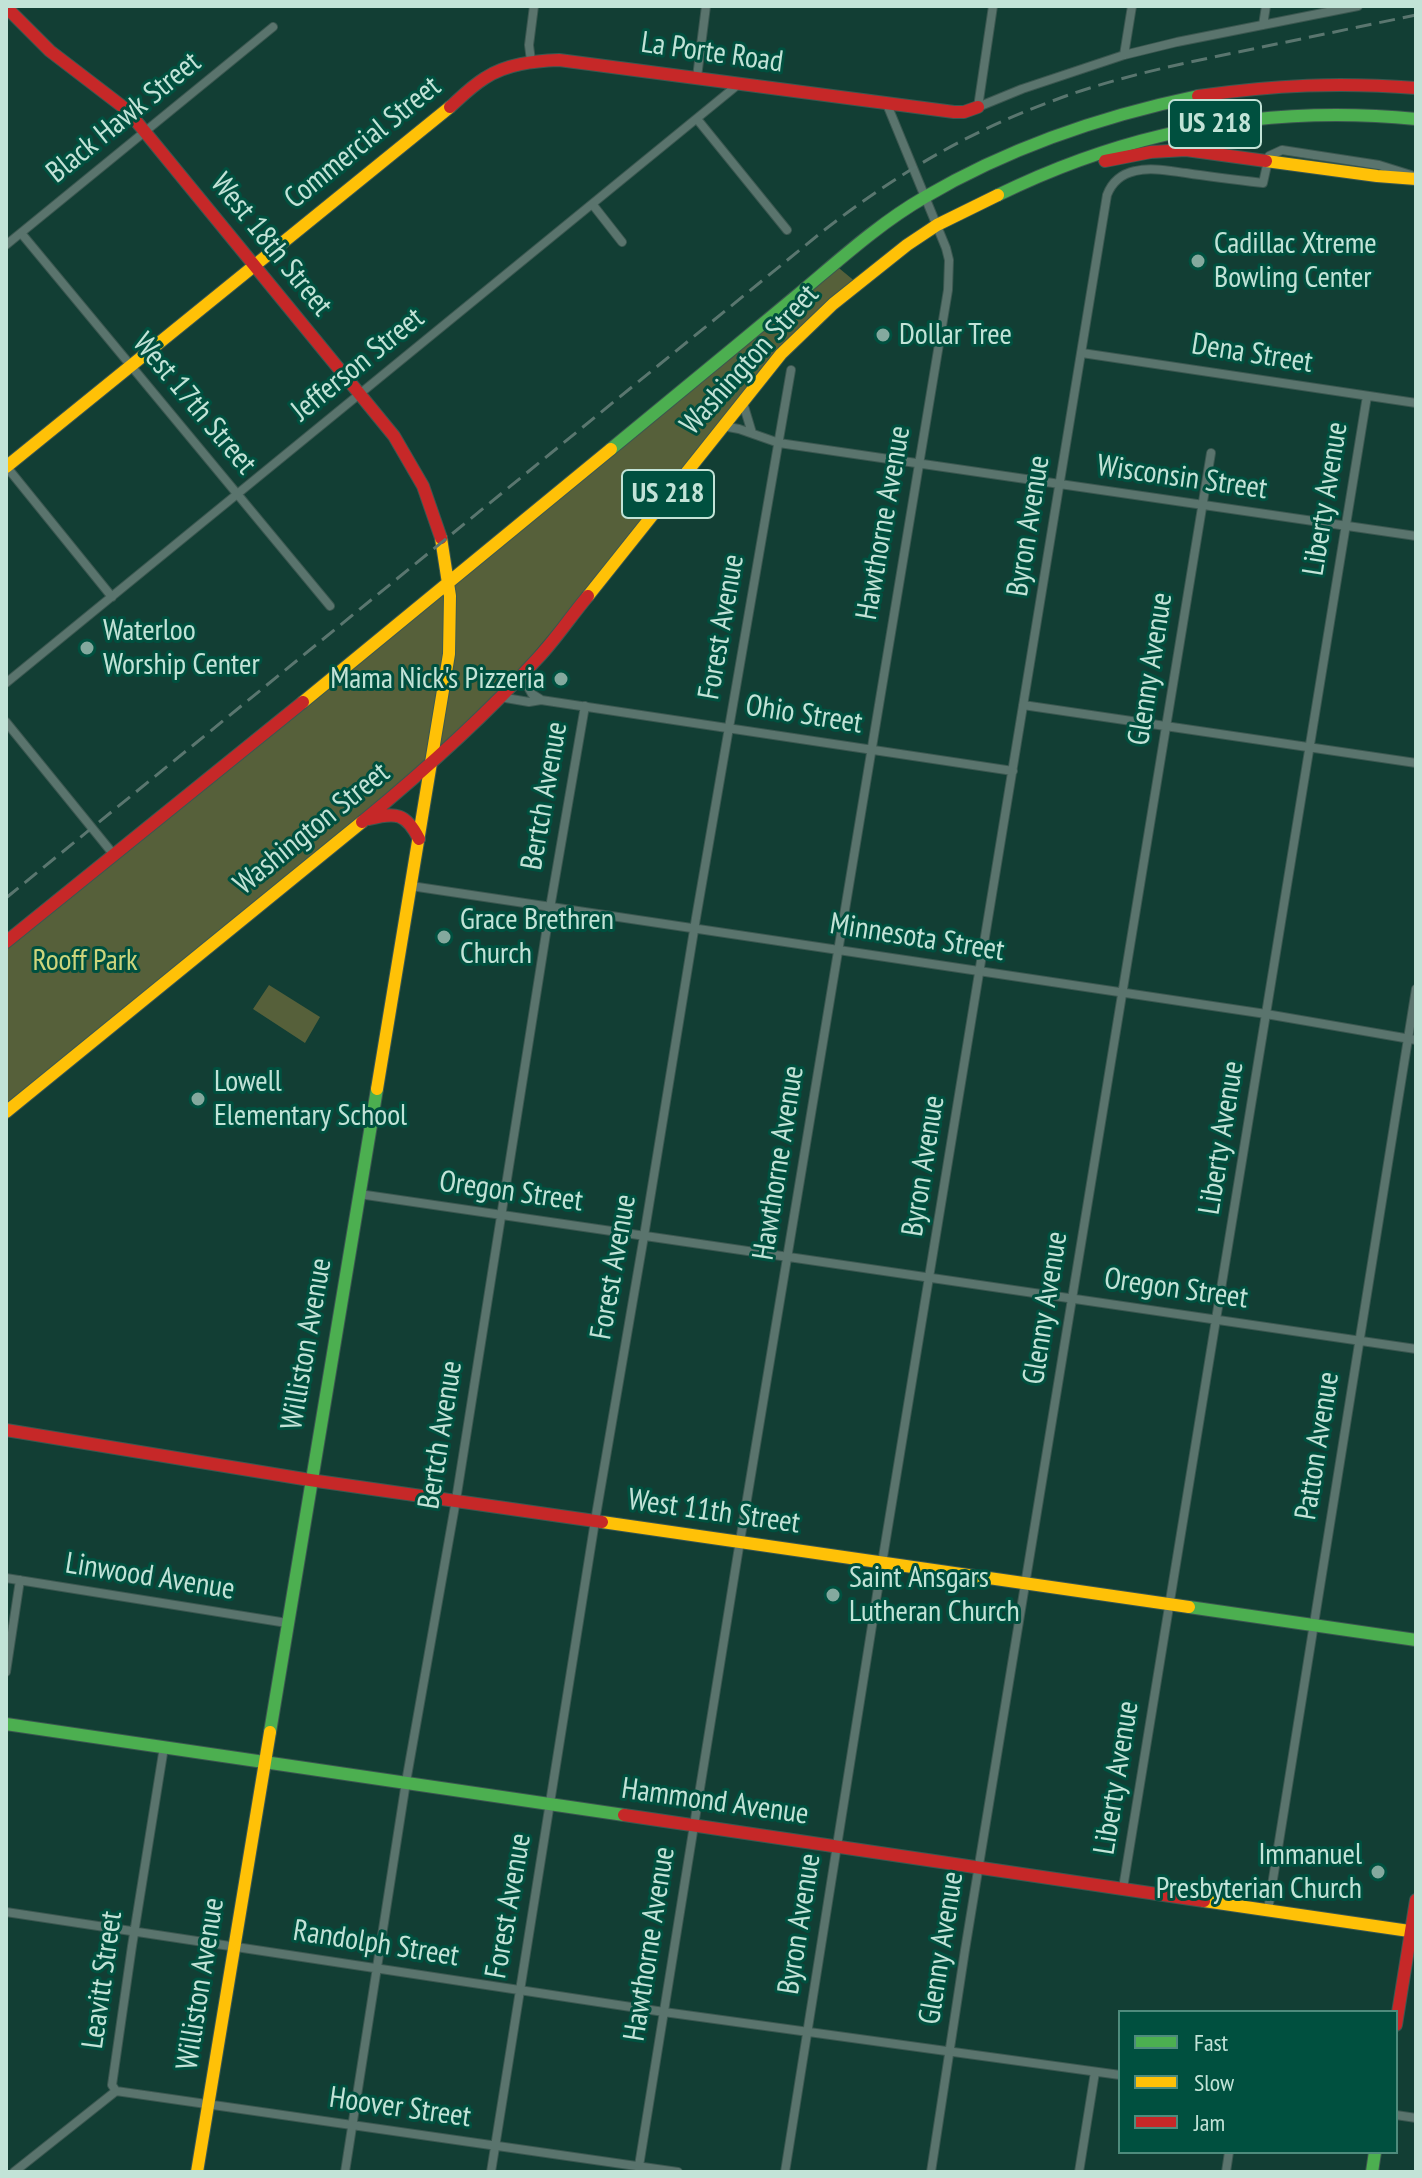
<!DOCTYPE html>
<style>
body{margin:0}
#map{position:relative;width:1422px;height:2178px;overflow:hidden;background:#123e34;font-family:"PT Sans Narrow",sans-serif}
canvas{display:block}
.frame{position:absolute;inset:0;border:8px solid #c2e3d7;pointer-events:none}
.legend{position:absolute;left:1118px;top:2010px;width:280px;height:144px;box-sizing:border-box;background:#00503f;border:2px solid #4e8b7c;margin:0;padding:10px 14px;list-style:none;font-size:24px;color:#c2e3d7}
.legend li{display:flex;align-items:center;gap:16px;height:40px}
.legend b{width:40px;border:2px solid #4e8b7c}
</style>
<div id="map">
<canvas width="1422" height="2178"></canvas>
<div class="frame"></div>
<ul class="legend">
<li><b style="height:10px;background:#4caf50"></b>Fast</li>
<li><b style="height:10px;background:#ffc107"></b>Slow</li>
<li><b style="height:10px;background:#c62828"></b>Jam</li>
</ul>
</div>
<script>
const ctx = document.querySelector('canvas').getContext('2d');
ctx.lineJoin = 'round';
function paint(path, color) {
  ctx.fillStyle = color;
  ctx.fill(path, 'evenodd');
}
function trace(path, color, width, dash) {
  ctx.strokeStyle = color;
  ctx.lineWidth = width;
  ctx.lineCap = dash ? 'butt' : 'round';
  ctx.setLineDash(dash || []);
  ctx.stroke(path);
}
function drawText(font, color, halo, rows, align = 'center') {
  ctx.font = font + ' "PT Sans Narrow",sans-serif';
  ctx.lineWidth = 6;
  ctx.setLineDash([]);
  ctx.textBaseline = 'middle';
  ctx.strokeStyle = halo;
  ctx.fillStyle = color;
  for (const [text, x, y, turn = 0] of rows) {
    ctx.save();
    ctx.translate(x, y);
    ctx.rotate((+turn || 0) * Math.PI / 180);
    ctx.textAlign = isNaN(turn) ? turn : align;
    if (halo) ctx.strokeText(text, 0, 0);
    ctx.fillText(text, 0, 0);
    ctx.restore();
  }
}
const green = new Path2D(`
 M834,264L857,283L806,329L479,718L6,1112V940Z
 M269,985L320,1017L305,1043L253,1009Z`);
const street = new Path2D(`
 M1263,25L1266,6
 M1124,55L1132,6
 M531,61L529,45L534,6
 M697,77L706,6
 M978,107L1022,89L1124,55L1177,42L1358,6
 M978,107L993,6
 M697,119L787,230
 M593,205L622,242
 M21,233L330,606
 M6,245L273,27
 M1082,353L1416,403
 M743,403L752,433
 M723,426L739,429L779,443L1416,536
 M6,466L112,597
 M522,676L532,694L540,699
 M6,683L740,83
 M500,697L529,702L541,700L1013,771
 M1023,705L1416,763
 M6,722L114,855
 M411,886L1266,1014L1416,1040
 M359,1194L1416,1349
 M6,1578L287,1623
 M6,1672L20,1580
 M1123,1888L1367,396
 M1268,1910L1416,989
 M6,1912L664,2012L1120,2075
 M116,2091L678,2172
 M116,2091L112,2085L132,1946L164,1747
 M1396,2115L1416,2118
 M14,2172L116,2091
 M345,2172L406,1782L456,1500L550,908L585,706
 M491,2172L595,1521L644,1236L696,918L791,370
 M638,2172L738,1553L948,290L949,260L946,248L886,102
 M785,2172L882,1563L1107,195C1112,182 1121,174 1135,171C1151,167 1170,171 1186,173C1212,177 1237,180 1263,183L1269,156L1282,150L1379,165L1411,175
 M931,2172L965,1950L1211,453
 M1079,2172L1095,2072
 M1226,2172L1229,2152`);
const fast = new Path2D(`
 M998,195C1130,130 1269,104 1416,119
 M611,449C673,398 734,348 795,297C837,262 878,224 925,197C1010,147 1102,116 1198,96
 M1189,1607L1416,1640
 M6,1724L624,1815
 M270,1732L377,1089
 M1372,2172L1375,2152`);
const slow = new Path2D(`
 M1266,161L1377,176L1416,179
 M6,467L450,107
 M588,596L781,354L833,304L907,245L937,225L998,195
 M303,702L611,449
 M377,1089L449,654L450,596L441,538
 M6,1112L362,822
 M602,1522L1189,1607
 M1204,1901L1416,1932
 M197,2172L270,1732`);
const jam = new Path2D(`
 M6,7L50,51L127,110L394,436L423,486L441,538
 M1198,96C1275,85 1339,82 1416,88
 M450,107C461,97 472,86 485,78C506,64 534,61 559,60L954,112H964L978,107
 M1105,161L1151,152L1186,150L1266,161
 M369,819C396,812 406,813 419,839
 M362,822C424,771 484,717 538,658C556,639 571,616 588,596
 M6,942L303,702
 M6,1430L310,1480L602,1522
 M624,1815L1204,1901
 M1396,2025L1416,1900`);
const rail = new Path2D(`
 M6,898L823,231C895,175 969,131 1055,100C1116,77 1180,64 1243,51C1301,39 1358,27 1416,15`);
const markers = [
 [1198,261,8,"#84a99e"],
 [883,335,8,"#84a99e"],
 [87,648,8,"#84a99e"],
 [561,679,8,"#84a99e"],
 [444,937,8,"#84a99e"],
 [198,1099,8,"#84a99e"],
 [833,1595,8,"#84a99e"],
 [1378,1872,8,"#84a99e"]
];
const shields = [
 [1215,124,92],
 [668,494,92]
];
const shieldNames = [
 ["US 218",1215,124],
 ["US 218",668,494]
];
const streetNames = [
 ["La Porte Road",712,53,8],
 ["Black Hawk Street",124,118,-39],
 ["Commercial Street",363,143,-39],
 ["West 18th Street",271,245,51],
 ["Dena Street",1252,354,9],
 ["Washington Street",750,360,-48],
 ["Jefferson Street",358,365,-39],
 ["West 17th Street",194,404,50],
 ["Wisconsin Street",1182,478,8],
 ["Liberty Avenue",1326,499,-81],
 ["Hawthorne Avenue",884,523,-80],
 ["Byron Avenue",1029,526,-81],
 ["Forest Avenue",722,627,-80],
 ["Glenny Avenue",1151,669,-81],
 ["Ohio Street",804,715,9],
 ["Bertch Avenue",545,796,-80],
 ["Washington Street",312,829,-39],
 ["Minnesota Street",917,938,9],
 ["Liberty Avenue",1222,1138,-81],
 ["Hawthorne Avenue",779,1163,-81],
 ["Byron Avenue",924,1166,-81],
 ["Oregon Street",511,1192,8],
 ["Forest Avenue",614,1267,-80],
 ["Oregon Street",1176,1289,8],
 ["Glenny Avenue",1046,1308,-81],
 ["Williston Avenue",307,1344,-80],
 ["Bertch Avenue",441,1435,-81],
 ["Patton Avenue",1318,1446,-81],
 ["West 11th Street",714,1512,8],
 ["Linwood Avenue",150,1577,9],
 ["Liberty Avenue",1117,1778,-81],
 ["Hammond Avenue",715,1802,8],
 ["Forest Avenue",509,1906,-80],
 ["Byron Avenue",800,1924,-81],
 ["Randolph Street",376,1944,9],
 ["Hawthorne Avenue",650,1944,-81],
 ["Glenny Avenue",942,1948,-81],
 ["Leavitt Street",103,1980,-82],
 ["Williston Avenue",201,1984,-81],
 ["Hoover Street",400,2108,8]
];
const poiNames = [
 ["Cadillac Xtreme",1214,244],
 ["Bowling Center",1214,278],
 ["Dollar Tree",899,335],
 ["Waterloo",103,631],
 ["Worship Center",103,665],
 ["Mama Nick's Pizzeria",545,679,"right"],
 ["Grace Brethren",460,920],
 ["Church",460,954],
 ["Lowell",214,1082],
 ["Elementary School",214,1116],
 ["Saint Ansgars",849,1578],
 ["Lutheran Church",849,1612],
 ["Immanuel",1362,1855,"right"],
 ["Presbyterian Church",1362,1889,"right"]
];
const parkNames = [
 ["Rooff Park",85,961]
];
paint(green, '#56603a');
trace(street, '#3b5750', 10);
trace(fast, '#3b5750', 14);
trace(slow, '#3b5750', 14);
trace(jam, '#3b5750', 14);
trace(street, '#5a746d', 8);
trace(fast, '#4caf50', 12);
trace(slow, '#ffc107', 12);
trace(jam, '#c62828', 12);
trace(rail, '#5a766f', 3, [16, 8]);
for (const [x, y, r, color] of markers) {
  const dot = new Path2D();
  dot.arc(x, y, r, 0, 2 * Math.PI);
  ctx.fillStyle = color;
  ctx.fill(dot);
  trace(dot, '#00503f', 3);
}
for (const [x, y, w] of shields) {
  const box = new Path2D();
  box.roundRect(x - w / 2, y - 24, w, 48, 6);
  ctx.fillStyle = '#00503f';
  ctx.fill(box);
  trace(box, '#c2e3d7', 2);
}
drawText('bold 28px', '#c2e3d7', null, shieldNames);
drawText('30px', '#c2e3d7', '#00503f', streetNames);
drawText('30px', '#c2e3d7', '#00503f', poiNames, 'left');
drawText('30px', '#ced57c', '#00503f', parkNames);
</script>
